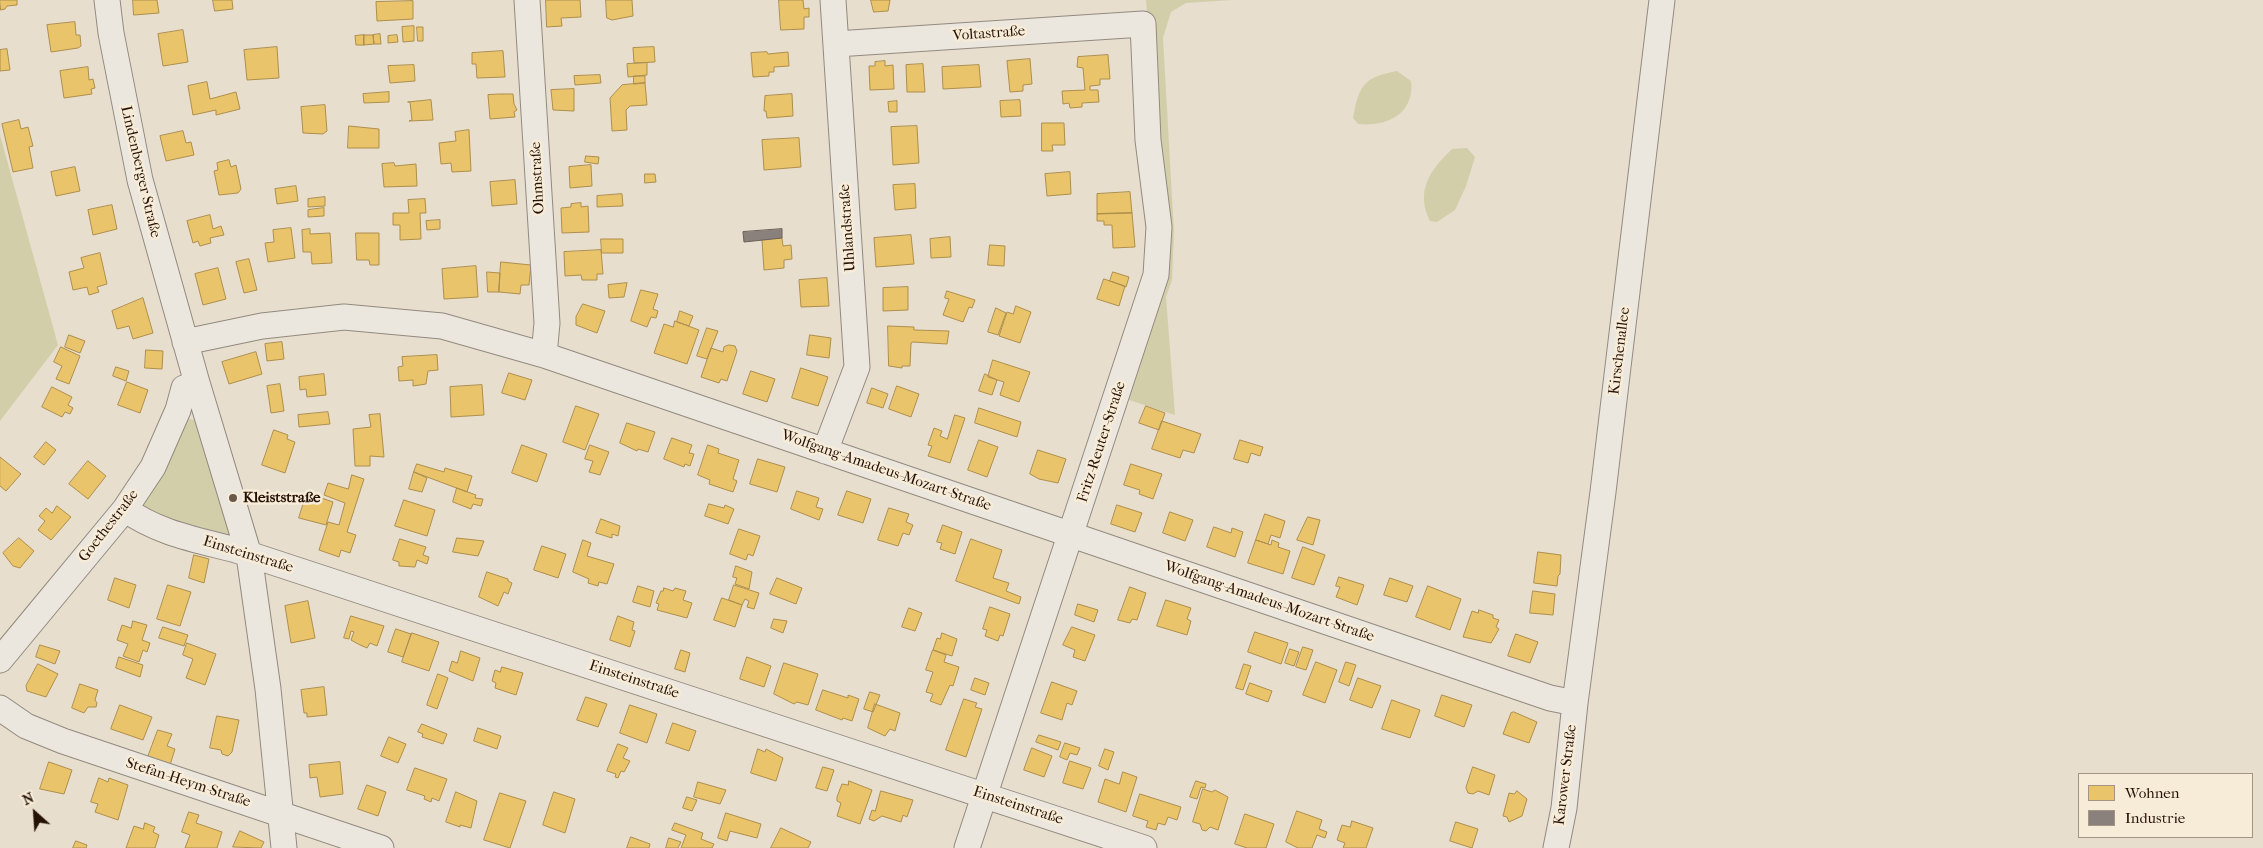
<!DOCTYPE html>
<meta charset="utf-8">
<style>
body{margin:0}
#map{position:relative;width:2263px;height:848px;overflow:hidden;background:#e7decd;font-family:"IM FELL French Canon",serif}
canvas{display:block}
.legend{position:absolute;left:2078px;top:773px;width:175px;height:65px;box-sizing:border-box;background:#f7ecd7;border:1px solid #a39483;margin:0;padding:6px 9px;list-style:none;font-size:15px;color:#261105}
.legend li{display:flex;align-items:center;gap:10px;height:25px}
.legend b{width:25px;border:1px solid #a39483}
.north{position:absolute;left:10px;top:788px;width:50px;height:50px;-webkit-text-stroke:4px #f7ecd7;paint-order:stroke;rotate:334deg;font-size:14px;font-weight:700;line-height:20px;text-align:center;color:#261105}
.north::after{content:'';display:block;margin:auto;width:18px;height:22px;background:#261105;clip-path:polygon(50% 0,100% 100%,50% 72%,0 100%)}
</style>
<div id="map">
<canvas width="2263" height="848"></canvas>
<ul class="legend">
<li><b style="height:14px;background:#e9c46a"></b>Wohnen</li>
<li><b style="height:14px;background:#8a817c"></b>Industrie</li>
</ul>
<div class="north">N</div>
</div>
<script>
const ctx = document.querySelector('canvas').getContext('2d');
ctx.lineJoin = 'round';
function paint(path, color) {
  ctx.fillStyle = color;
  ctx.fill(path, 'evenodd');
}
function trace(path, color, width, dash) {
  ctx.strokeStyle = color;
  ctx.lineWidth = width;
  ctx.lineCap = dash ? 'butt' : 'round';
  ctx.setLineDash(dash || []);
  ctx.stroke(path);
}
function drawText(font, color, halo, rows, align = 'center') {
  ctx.font = font + ' "IM FELL French Canon",serif';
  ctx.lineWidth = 5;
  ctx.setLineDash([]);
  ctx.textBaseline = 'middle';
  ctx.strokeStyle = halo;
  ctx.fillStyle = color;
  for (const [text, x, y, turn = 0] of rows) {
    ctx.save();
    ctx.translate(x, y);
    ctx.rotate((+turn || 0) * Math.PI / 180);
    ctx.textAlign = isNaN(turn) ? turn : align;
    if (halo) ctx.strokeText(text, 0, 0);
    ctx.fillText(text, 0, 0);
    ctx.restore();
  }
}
const green = new Path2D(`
 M1146,0H1232L1186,3L1171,12L1163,38L1174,233L1172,280L1166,297L1175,415L1123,398L1166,246Z
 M1397,71L1411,81C1415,113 1388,127 1358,124L1353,118C1359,85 1364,77 1397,71Z
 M0,135L58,345L0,421Z
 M1467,148L1475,157L1466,186L1455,210L1437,222L1430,221C1415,191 1430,170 1452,149Z
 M185,418L199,421L231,535L227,537L131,510Z`);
const homes = new Path2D(`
 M0,0H17V5L7,6L5,9L1,10Z
 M133,0H157L159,13L134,15Z
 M213,0H232L233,9L215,11Z
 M546,0H580L581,17L561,18L562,26L547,27Z
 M606,0H632L633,16L612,20L607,18Z
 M779,0H803L804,9L809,8V17H804V29L781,30Z
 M871,0H890L888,11L874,12Z
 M413,1V19L377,21L376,2Z
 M75,22L76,35H80L81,46L78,48L51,52L47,25Z
 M414,26V41L403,42L402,27Z
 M417,27H423V41H418Z
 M183,30L188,62L163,66L158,34Z
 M380,34L381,44H374L373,35Z
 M364,35V45H356L355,36Z
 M364,35H373L374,44L364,45Z
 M397,35L398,42L388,43V36Z
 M277,47L279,78L247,80L244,50Z
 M654,47L655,62L634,63L633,48Z
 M7,49L10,70L0,71V50Z
 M503,51L505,77L477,78L476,64H472V53Z
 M767,52L768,54L788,52L789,66L774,67V72H769V76L753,77L751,53Z
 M1108,55L1110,79H1100V85L1090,86V90H1098L1099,102L1082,103V107L1070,108L1069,103L1063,104L1062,91L1085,90L1083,68L1077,67L1078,57Z
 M1030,59L1032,84L1023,85V91L1010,92L1007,61Z
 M885,61V66L893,65L894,89L870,90L869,66H875V62Z
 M647,63V75L628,77L627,64Z
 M923,64L925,92H907L906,65Z
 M414,65L415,81L390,83L388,66Z
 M979,65L981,87L943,89L942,67Z
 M88,67L89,80L93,79L95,88L91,89L92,94L64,98L60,71Z
 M600,75L601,83L575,85L574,76Z
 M634,76H645V83L634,84Z
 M207,82L210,99L236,92L240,109L216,115V110L193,115L188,86Z
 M645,83L647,105L630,106L626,110L627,130L612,131L610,98L622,85Z
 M574,89V111L553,110L551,90Z
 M389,92V102L364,103L363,94Z
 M499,94H513L514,104L517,110L514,112L515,117L490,119L488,95Z
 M792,94L793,116L767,118L766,111H764L765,96Z
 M431,100L433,120L409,121L412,120L410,102H408Z
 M1020,100L1021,116L1001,117L1000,101Z
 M897,101V112H889L888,102Z
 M325,105L327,131L323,134L303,133L301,107Z
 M19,120L21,129L28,127L33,146L29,147L33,168L13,172L2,124Z
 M1042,123H1064L1065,145H1052L1053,151H1042Z
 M349,126L379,129V148H348Z
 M917,126L919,163L893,165L891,127Z
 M469,130L471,171L452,172L451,163L441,164L439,143L456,141L455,132Z
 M183,131L186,143L191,142L194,155L166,161L160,136Z
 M799,138L801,167L764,170L762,140Z
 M586,156L599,157L598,164L585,162Z
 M229,160L231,167L236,165L241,189L238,193L219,195L214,171L218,170L217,163Z
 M394,163L395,166L416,164L417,186L384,187L382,164Z
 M591,165L592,186L570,188L569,167Z
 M75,167L80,191L56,196L51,172Z
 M1070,172L1071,194L1047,196L1045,174Z
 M645,174H655L656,182L645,183Z
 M515,180L517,204L492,206L490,182Z
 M915,184L916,208L895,210L893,185Z
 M296,186L298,201L277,204L275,189Z
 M1130,192L1132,213L1097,214V194Z
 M622,194L623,206L597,207V196Z
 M325,197V206L308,207V199Z
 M425,199L426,213H420L421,239L400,240V225H393V213H409L408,200Z
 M581,203V207L588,206L589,232L562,233L561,208L571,207V204Z
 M112,205L117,229L93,235L88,210Z
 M324,208V216L308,217V210Z
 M1132,213L1135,247L1113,248L1112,225H1104V221H1097V214Z
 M210,215L213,229L221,226L224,235L210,238L211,243L200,246L198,241L193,243L187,221Z
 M440,220V229L427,230L426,221Z
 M291,228L295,258L268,262L265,243L274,242L273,230Z
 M310,229V234L330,233L332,263L312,264L311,252H303L302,230Z
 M356,233H379V265H370L369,260H357Z
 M911,235L914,264L876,267L874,238Z
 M950,237L951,257L931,258L930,239Z
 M782,238L783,246L791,245L792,259L784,260V268L764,270L762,240Z
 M601,239H623V253H602Z
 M990,245L1005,246L1004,266L988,265Z
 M601,250L603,274H597V280H582L581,275L565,276L564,252Z
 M100,253L107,284L97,287L99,292L89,295L87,287L73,290L69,272L84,268L81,258Z
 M249,259L257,290L244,293L236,262Z
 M501,262L531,265L529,285H521L520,294L499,292Z
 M476,266L478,297L444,299L442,269Z
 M218,268L226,299L203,305L195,274Z
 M487,272L500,273L499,292H488Z
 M1113,272L1129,277L1126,287L1110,281Z
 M827,278L829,306L801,307L799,280Z
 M1104,279L1125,286L1119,306L1097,299Z
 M627,283L624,297L609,298L608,285Z
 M908,287V310L883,311V288Z
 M641,290L658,294L653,309L658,311L656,318L651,317L647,327L631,321Z
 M947,291L975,300L972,308L969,307L963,322L943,315L949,299L945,298Z
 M143,298L153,333L133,339L129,326L117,329L112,311Z
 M583,304L605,311L597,333L576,325V317Z
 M1016,306L1031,312L1020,343L999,336L1007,312L1013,314Z
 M996,308L1006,313L998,335L988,332Z
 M680,311L693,316L689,326L677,322Z
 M675,321L699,330L687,364L654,353L664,324L673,327Z
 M888,326L914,327V330L949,331L947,344L913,342L911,343L910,366H902V368L889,366Z
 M707,328L718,331L707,359L697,356Z
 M69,335L85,341L80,353L65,347Z
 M810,335L831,338L829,358L807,355Z
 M282,342L284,359L267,361L265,344Z
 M729,345L735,346L737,351L727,381L721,379L719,383L701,377L711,348L723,352L724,347Z
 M61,347L80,356L69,384L56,379L62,366L54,362Z
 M146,350L163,351L162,369L145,368Z
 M256,352L262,374L229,384L222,362Z
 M437,355L438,370L428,371L426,384L413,386V380L399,381L398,367L403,366L402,357Z
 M993,360L1030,372L1019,402L1000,395L1004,382L988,377Z
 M116,367L129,371L126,381L113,376Z
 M801,368L828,377L818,406L792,398Z
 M751,371L775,379L767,402L743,394Z
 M509,373L532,380L525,400L502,393Z
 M324,374L326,395L307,397L306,389L300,390L299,377Z
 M985,374L997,380L992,395L979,391Z
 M127,382L148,390L140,413L118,405Z
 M280,384L284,411L271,413L267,386Z
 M482,385L484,415L451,417L450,387Z
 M897,386L919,394L911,417L889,409Z
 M52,387L72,397L68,405L73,408L70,414L65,412L62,417L42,407Z
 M872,388L888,394L883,408L867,403Z
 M576,406L599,414L585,450L563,442Z
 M1146,406L1165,413L1159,430L1139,423Z
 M979,408L1021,422L1017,437L975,423Z
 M328,412L330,424L299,427L298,415Z
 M380,414L384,457L370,456V466H355L353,429L371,427L369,415Z
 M955,415L965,418L950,463L928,456L932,446L928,445L934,428L942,431L940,436L947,439Z
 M1162,421L1201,434L1194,453L1183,450L1180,458L1152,449Z
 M627,423L655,432L648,452L638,449L637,451L620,443Z
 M274,430L288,435L287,439L295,442L285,473L262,465Z
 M672,438L692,445L689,453L694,454L690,466L685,464L684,467L664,459Z
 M979,440L998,447L987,477L968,470Z
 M1240,440L1263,447L1260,456L1251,453L1248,463L1234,459Z
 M46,442L56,450L44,465L34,457Z
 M522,445L547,454L537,482L512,473Z
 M590,445L609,452L600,475L589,472L593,461L585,459Z
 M708,445L719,449L718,453L739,460L733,479L737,481L733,492L709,484L710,480L698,475Z
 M1038,450L1066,459L1058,483L1039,479L1030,474Z
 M0,457L21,474L6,491L0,486Z
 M758,459L785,467L777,492L750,484Z
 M88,461L106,476L88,499L69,484Z
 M417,464L444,472L445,468L472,476L467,492L414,472Z
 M1131,464L1162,474L1153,499L1139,494L1140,490L1124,485Z
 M414,472L427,478L422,492L409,489Z
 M352,475L364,479L347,532L356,535L350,553L341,550L339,557L319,550L328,522L339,525L345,503L324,495L328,483L348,489Z
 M457,488L476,495L475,498L483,499L481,506L473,504L471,509L453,502Z
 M797,491L819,498L816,507L823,509L819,520L791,509Z
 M847,491L871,499L863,523L838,515Z
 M307,493L333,502L326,525L299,518Z
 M404,500L435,510L427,536L395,526Z
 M709,504L724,508L725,505L734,509L728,524L705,516Z
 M1117,505L1142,513L1135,532L1111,524Z
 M57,506L71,517L51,540L38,530L45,521L39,516L46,508L52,513Z
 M889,508L909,514L906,522L913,525L909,535L903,533L898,546L878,540Z
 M1170,512L1193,520L1185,541L1163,533Z
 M1265,514L1285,521L1280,538L1271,535L1268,544L1256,540Z
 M1308,517L1320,520L1313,545L1297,540Z
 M601,519L620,526L618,536L612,534V538L596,533Z
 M943,525L962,532L955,554L940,549L942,543L937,542Z
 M1214,527L1231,533L1232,528L1243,532L1235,557L1207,547Z
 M739,529L760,536L753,556L748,554L746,560L730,554Z
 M19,538L34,551L20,568L13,566L3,553Z
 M457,538L484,541L478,556L453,552Z
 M400,539L426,547L423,555L429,557L427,564L417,560L415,567L399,566V562L393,560Z
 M971,539L1002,550L993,578L1009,583L1006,591L1021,597L1019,604L956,581Z
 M583,540L591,543L587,556L614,564L607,584L599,582L598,586L588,583L589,579L573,572Z
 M1256,540L1271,545L1272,540L1279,543L1278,547L1290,551L1283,574L1248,563Z
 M542,546L566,554L558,578L534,570Z
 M1303,547L1325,555L1314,585L1292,578Z
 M1538,552L1561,555L1560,574L1558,576L1557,586L1534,583Z
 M194,555L209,559L204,583L189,578Z
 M736,566L752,572L749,589L735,584L737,578L733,577Z
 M487,572L508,579V581L512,583L508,594L504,592L498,606L479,597Z
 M1339,577L1364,585L1357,605L1336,597L1340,587L1336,586Z
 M115,578L136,585L129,608L108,600Z
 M777,578L802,588L796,604L770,594Z
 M1390,578L1413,586L1407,602L1384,595Z
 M168,585L191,592L180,626L157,619Z
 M734,585L759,593L754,609L747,607L749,601L745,599L742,605L729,600Z
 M638,586L654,591L650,607L633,602Z
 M1428,586L1461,599L1450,630L1416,617Z
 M1130,587L1146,593L1137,620L1132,619L1130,623L1118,620Z
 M664,588L673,591L675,588L686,591L683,600L692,603L687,618L657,610L659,604L656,603L661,591H663Z
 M1533,591L1555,594L1553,615L1530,613Z
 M722,598L742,605L735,627L714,620Z
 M1166,600L1191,608L1187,619L1191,621L1187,635L1157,626Z
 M308,601L315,638L291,643L285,606Z
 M1078,604L1098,610L1094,622L1075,615Z
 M990,607L1010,614L1003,636L1000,635L998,641L985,636L987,630L983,629Z
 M909,608L922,613L915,631L902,627Z
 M1479,610L1493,615V618L1499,620L1496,627L1499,629L1491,643L1463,637L1472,611L1478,613Z
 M351,616L384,626L377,646L370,643L367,648L360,645L351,640L354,632L351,631L349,639L344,638Z
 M618,616L634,622L632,630L635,631L630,647L610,640Z
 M774,619L787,621L783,633L771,628Z
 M133,621L147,625L142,640L150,643L147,652L143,650L139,662L123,656L128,644L117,640L122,625L131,628Z
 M163,627L188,635L184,646L159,638Z
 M1072,627L1095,635L1085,661L1073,657L1075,650L1063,645Z
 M396,629L411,634L403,657L388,652Z
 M1255,632L1288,643L1281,664L1248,652Z
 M412,633L439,642L429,671L402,662Z
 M942,633L957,639L952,656L933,650L937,638L940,639Z
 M1516,634L1538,642L1530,663L1508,656Z
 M187,643L216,654L205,685L186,678L193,659L183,655Z
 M40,645L60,651L55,664L36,657Z
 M1303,647L1313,650L1306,670L1296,667Z
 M1290,649L1299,652L1294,666L1285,663Z
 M681,650L690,653L685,672L675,669Z
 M933,650L946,655L944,662L959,667L953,686L950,685L941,705L930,701L933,694L926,692L933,672L926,670Z
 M461,651L480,658L473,681L449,671L452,661L457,663Z
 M119,657L143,665L140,677L116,668Z
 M747,657L771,666L764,687L740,679Z
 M1316,662L1337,670L1325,703L1303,695Z
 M1346,662L1356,665L1349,686L1339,682Z
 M784,663L818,674L808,705L797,702L794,704L774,694Z
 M38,664L58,674L46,697L27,691L26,686Z
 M1244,664L1251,666L1243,690L1236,688Z
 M502,667L523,673L516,695L495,688L496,683L492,681L495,670L500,672Z
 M438,674L448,678L437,709L427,705Z
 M975,678L989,683L985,695L971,690Z
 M1358,678L1381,686L1372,708L1350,700Z
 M1052,682L1077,691L1072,705L1067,703L1062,720L1041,713Z
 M1250,683L1272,691L1268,702L1246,694Z
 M80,684L98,690L95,700L97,703L96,707H88L84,713L72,708Z
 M324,687L327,715L307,717V713H304L301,690Z
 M823,690L848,698V695L859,699L852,721L843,718L842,720L816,710Z
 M870,692L880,695L873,712L864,709Z
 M1442,695L1472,705L1464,727L1435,716Z
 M586,697L607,704L598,727L577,720Z
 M964,699L977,703L975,707L982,709L966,757L946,750Z
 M1392,700L1420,710L1410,738L1382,729Z
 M875,704L900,713L895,731L890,729L885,736L868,728Z
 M120,705L152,717L143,740L111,729Z
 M630,705L657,714L647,743L620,733Z
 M1514,712L1537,722L1529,743L1503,734L1511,713Z
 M217,716L239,720L232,752L228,756L222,754L221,750L210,748Z
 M673,723L696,731L689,751L666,743Z
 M422,724L447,734L443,744L422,737L423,734L418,732Z
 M478,728L501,736L497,749L474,741Z
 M158,730L172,734L167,746L175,749L170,765L148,757Z
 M1039,735L1061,742L1058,750L1036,742Z
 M389,737L406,744L398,763L381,756Z
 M1065,743L1080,748L1077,755L1070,753L1067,760L1060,757Z
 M618,744L628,748L623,758L630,761L624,772L621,771L618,778L615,777L616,774L607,771Z
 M1032,748L1052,756L1044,777L1024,770Z
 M758,749L765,752L766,749L783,758L776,781L751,773Z
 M1105,749L1114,752L1108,770L1099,766Z
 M1070,761L1091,768L1083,789L1063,783Z
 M49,762L72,770L64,794L40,789Z
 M340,762L343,794L320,797L317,777L310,778L309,765Z
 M823,767L834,770L827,791L816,788Z
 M1473,767L1495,775L1489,795L1478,791L1473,794L1468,793L1466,788Z
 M415,768L447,779L439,801L432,798L431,802L424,799L425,796L407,790Z
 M1123,772L1137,777L1126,812L1098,802L1105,779L1119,784Z
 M99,778L108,782L109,778L128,785L118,820L95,812L98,804L91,802Z
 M849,781L872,790L860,824L837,816L841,803L837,801V797L842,784L848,785Z
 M1196,781L1206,784L1205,788L1201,787L1197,799L1190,797Z
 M698,782L726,790L720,804L694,797Z
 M367,785L386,792L378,816L358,809Z
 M1203,789L1212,792L1215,790L1228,797L1218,830L1210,827L1206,831L1202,830L1200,824L1193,822Z
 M881,791L913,800L907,817L903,815L901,822L882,816L874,821L869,819L872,810L875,811Z
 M1517,791L1527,799L1522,816L1509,822L1507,817L1503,816L1509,793L1514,794Z
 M456,792L477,801L471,828L460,825V827L446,822Z
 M554,792L575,799L565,833L543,825Z
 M500,793L526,801L510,848L484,840Z
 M1140,794L1181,807L1177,820L1168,817L1165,825L1158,823L1156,830L1146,827L1148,821L1133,816Z
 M687,797L697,800L692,811L683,808Z
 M1297,811L1322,820L1319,829L1327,832L1325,838L1317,835L1312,848H1298L1286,842Z
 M189,812L199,815L196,823L222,832L217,848H185L190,835L182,832Z
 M726,813L761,824L757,838L730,831L727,841L718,838Z
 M1245,814L1274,824L1266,848H1247L1235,844Z
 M1352,821L1373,828L1366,848H1343L1345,843L1337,840L1342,825L1350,827Z
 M1456,822L1478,829L1472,848L1450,841Z
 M145,823L155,827L153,832L159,835L155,848H126L134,826L143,829Z
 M675,823L703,833L701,839L714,844L712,848H681L686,835L672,830Z
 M781,828L811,842L808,848H771Z
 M240,831L264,842L261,848L233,847Z
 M631,837L650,844L649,848H627Z
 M669,838L681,842L678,848H666Z
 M76,841L87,845L86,848H73Z`);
const industry = new Path2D(`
 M782,229V238L744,242L743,232Z`);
const minor = new Path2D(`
 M107,0L111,33L140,180L197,383L249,555L268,689L284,848
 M527,0L547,323L544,355
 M836,44L1143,24L1148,140L1159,227L1156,275L967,848
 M185,342L262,326L344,317L442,326L544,355L1550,698L1575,703
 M825,451L857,367L833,0
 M125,509C157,533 198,540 236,550L1144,848
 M0,660L125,509L153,467L178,410L184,388L197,383
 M0,708L26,726L63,741L381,848
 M1556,848L1564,808L1575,703L1603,492L1662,0`);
const markers = [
 [233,498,5,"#6a594b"]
];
const streetNames = [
 ["Voltastraße",989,34,-4],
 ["Lindenberger Straße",140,172,77],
 ["Ohmstraße",538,178,-93],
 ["Uhlandstraße",848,228,-94],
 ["Kirschenallee",1620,351,-83],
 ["Fritz-Reuter-Straße",1102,442,-72],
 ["Wolfgang-Amadeus-Mozart-Straße",886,471,19],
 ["Goethestraße",109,526,-52],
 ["Einsteinstraße",248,555,17],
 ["Wolfgang-Amadeus-Mozart-Straße",1269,602,19],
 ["Einsteinstraße",634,680,18],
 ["Karower Straße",1566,775,-83],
 ["Stefan-Heym-Straße",188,783,18],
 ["Einsteinstraße",1018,806,18]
];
const poiNames = [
 ["Kleiststraße",243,498]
];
paint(green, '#d3ceaa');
paint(homes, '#e9c46a');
trace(homes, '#ae8e4c', 1);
paint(industry, '#8a817c');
trace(industry, '#6c5f58', 1);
trace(minor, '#928a7f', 27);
trace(minor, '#ece7de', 25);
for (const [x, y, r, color] of markers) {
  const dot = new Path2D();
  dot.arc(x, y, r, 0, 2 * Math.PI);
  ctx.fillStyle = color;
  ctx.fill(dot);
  trace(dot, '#f7ecd7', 2);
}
drawText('15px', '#261105', '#f7ecd7', streetNames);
drawText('bold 15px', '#261105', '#f7ecd7', poiNames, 'left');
</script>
